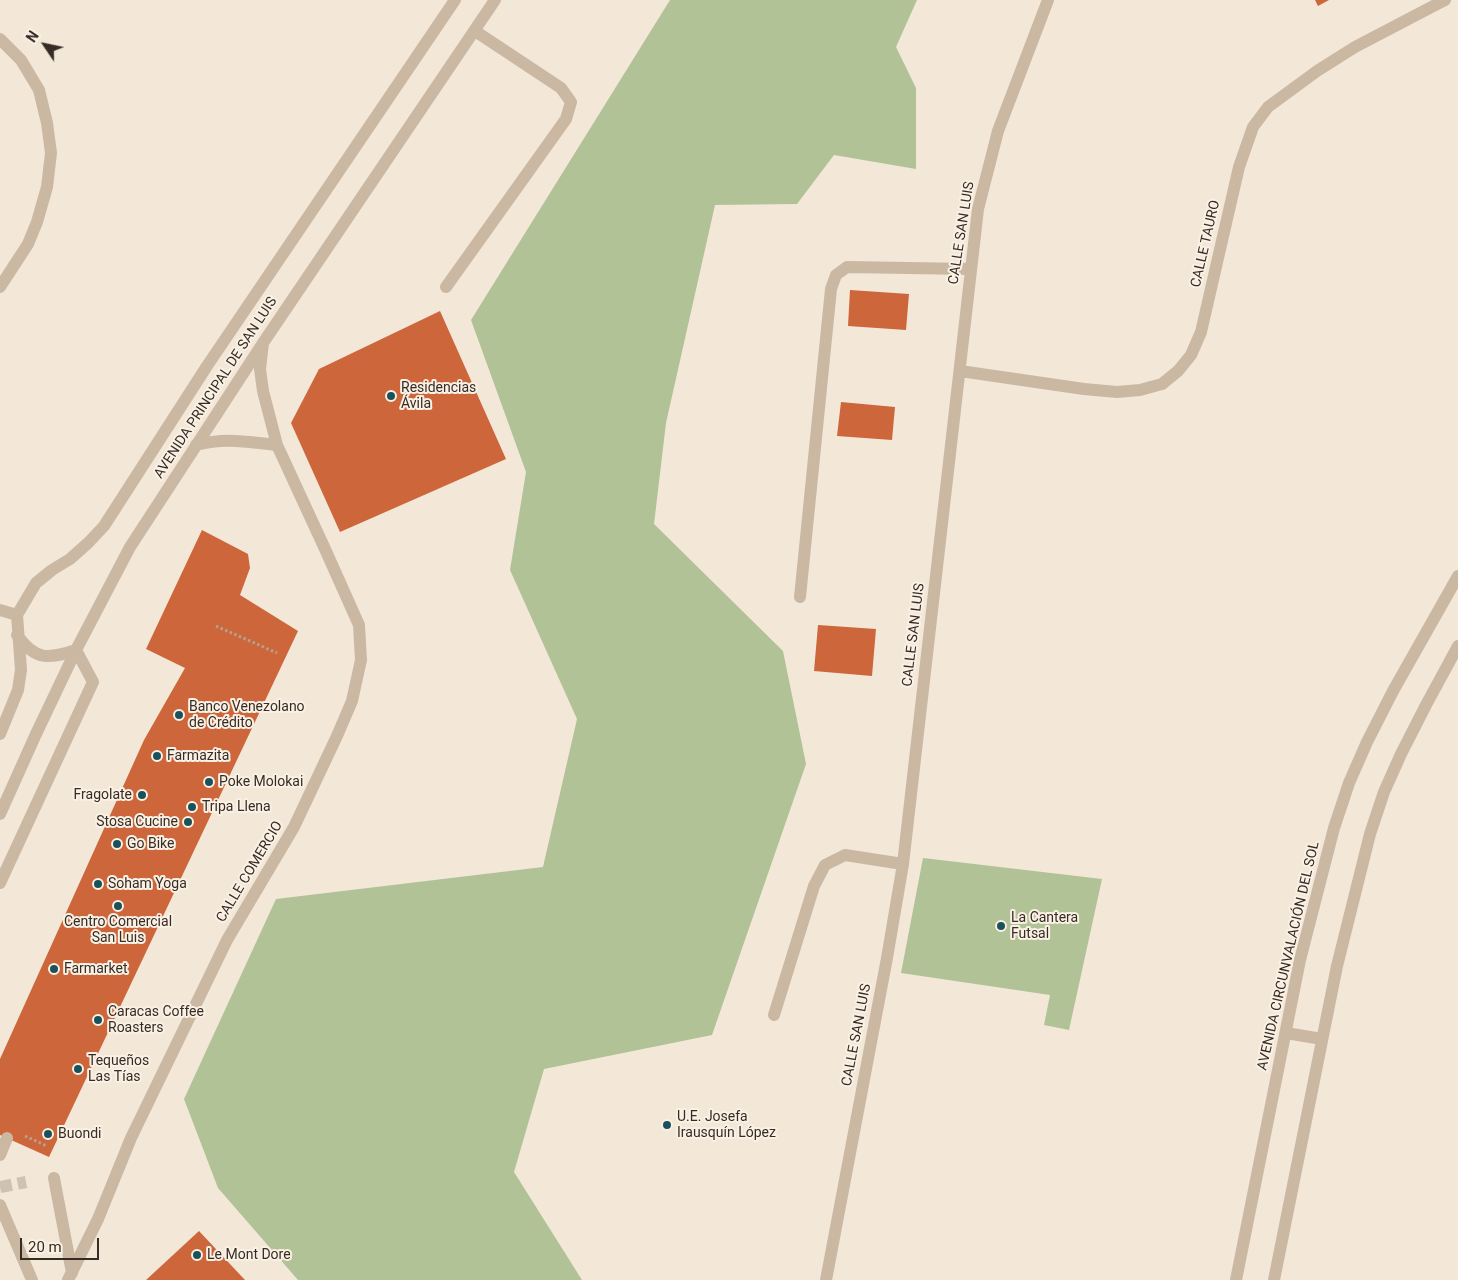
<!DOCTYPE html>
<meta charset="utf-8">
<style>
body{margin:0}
#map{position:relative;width:1458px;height:1280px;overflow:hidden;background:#f3e7d8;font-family:Roboto,sans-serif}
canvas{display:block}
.north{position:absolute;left:20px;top:20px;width:50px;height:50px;-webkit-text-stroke:4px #faf1e4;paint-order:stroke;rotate:304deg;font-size:14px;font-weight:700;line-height:20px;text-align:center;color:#362c26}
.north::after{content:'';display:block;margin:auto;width:18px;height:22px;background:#362c26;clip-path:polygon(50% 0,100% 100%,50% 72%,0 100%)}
.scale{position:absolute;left:20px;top:1238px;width:79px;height:22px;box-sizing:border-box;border:2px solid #362c26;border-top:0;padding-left:6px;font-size:15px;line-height:18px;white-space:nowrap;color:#362c26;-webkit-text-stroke:4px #faf1e4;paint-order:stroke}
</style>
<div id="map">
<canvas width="1458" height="1280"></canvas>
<div class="north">N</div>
<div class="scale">20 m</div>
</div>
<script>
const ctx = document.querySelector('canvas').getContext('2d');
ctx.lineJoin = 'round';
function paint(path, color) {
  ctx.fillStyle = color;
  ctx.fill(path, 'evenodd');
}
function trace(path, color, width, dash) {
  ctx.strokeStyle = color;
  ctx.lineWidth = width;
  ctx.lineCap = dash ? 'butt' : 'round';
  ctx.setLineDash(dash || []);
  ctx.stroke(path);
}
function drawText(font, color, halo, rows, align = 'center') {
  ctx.font = font + ' Roboto,sans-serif';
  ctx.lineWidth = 4;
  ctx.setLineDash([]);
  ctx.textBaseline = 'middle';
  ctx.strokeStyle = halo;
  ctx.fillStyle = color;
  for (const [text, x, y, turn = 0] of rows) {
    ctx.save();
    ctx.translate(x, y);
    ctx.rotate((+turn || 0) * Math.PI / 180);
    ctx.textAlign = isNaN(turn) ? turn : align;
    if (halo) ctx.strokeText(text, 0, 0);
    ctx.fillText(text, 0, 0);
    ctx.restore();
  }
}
const green = new Path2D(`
 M670,0H917L896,47L916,88V169L834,155L797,204L715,205L666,423L654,524L783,651L806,764L712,1035L544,1069L514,1172L582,1280H298L218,1188L184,1099L276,899L543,867L577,719L510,570L526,472L471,320Z
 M923,858L1102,879L1069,1030L1044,1025L1050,995L901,973Z`);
const building = new Path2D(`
 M1315,0H1329L1318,6Z
 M850,290L909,294L906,330L848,326Z
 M440,311L506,459L340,532L291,423L319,369Z
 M841,402L895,407L892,440L837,436Z
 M202,530L248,554L250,568L240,595L298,631L49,1157L0,1135V1059L144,740L185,668L146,649Z
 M818,625L876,629L872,676L814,671Z
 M199,1231L245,1280H146Z`);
const minorTunnel = new Path2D(`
 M0,1187L26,1182`);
const path = new Path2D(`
 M216,626L277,653
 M25,1136L47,1146`);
const minor = new Path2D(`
 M0,39L21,60L39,90L47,123L51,153L47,187L37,222L28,244L0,287
 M446,287L566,119L571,102L561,88L475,31
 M960,371L1084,389L1117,392L1140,390L1162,384L1178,371L1191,355L1201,332L1239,167L1253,127L1268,107L1317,71L1355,47L1445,0
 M196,445C226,437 247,442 277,445
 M800,597L831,289L836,275L847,267L970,269
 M0,610L17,615
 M0,734L18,690L21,670L17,615L36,583L52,570L70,559L88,543L104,526L207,366L455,0
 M0,814L36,734L76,650L130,547L263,343L495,0
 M0,883L93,682L76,650C49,659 35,661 17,635
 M774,1015L814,886L825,865L845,855L903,864
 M1286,1033L1322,1039
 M0,1155L7,1138
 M54,1178L72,1273
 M0,1205L32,1280
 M68,1280L98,1219L131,1138L227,940L294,827L337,736L352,701L361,660L359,625L325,549L277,445L263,391L260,369L263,343
 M826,1280L887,958L903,864L978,209L998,131L1048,0
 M1236,1280L1300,960L1334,828L1349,783L1367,742L1393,691L1458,576
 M1274,1280L1337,966L1370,834L1384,792L1401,754L1426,705L1458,646`);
const markers = [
 [391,396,5,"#19525a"],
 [179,715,5,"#19525a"],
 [157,756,5,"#19525a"],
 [209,782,5,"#19525a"],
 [142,795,5,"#19525a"],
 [192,807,5,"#19525a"],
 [188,822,5,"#19525a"],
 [117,844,5,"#19525a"],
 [98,884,5,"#19525a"],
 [118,906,5,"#19525a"],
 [1001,926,5,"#19525a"],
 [54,969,5,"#19525a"],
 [98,1020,5,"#19525a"],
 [78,1069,5,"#19525a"],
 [667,1125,5,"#19525a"],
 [48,1134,5,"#19525a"],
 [197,1255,5,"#19525a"]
];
const streetNames = [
 ["CALLE SAN LUIS",962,233,-81],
 ["CALLE TAURO",1206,244,-77],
 ["AVENIDA PRINCIPAL DE SAN LUIS",216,388,-57],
 ["CALLE SAN LUIS",914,635,-83],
 ["CALLE COMERCIO",250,872,-59],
 ["AVENIDA CIRCUNVALACIÓN DEL SOL",1289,956,-77],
 ["CALLE SAN LUIS",857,1035,-79]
];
const poiNames = [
 ["Residencias",401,388],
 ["Ávila",401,404],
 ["Banco Venezolano",189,707],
 ["de Crédito",189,723],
 ["Farmazita",167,756],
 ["Poke Molokai",219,782],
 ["Fragolate",132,795,"right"],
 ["Tripa Llena",202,807],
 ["Stosa Cucine",178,822,"right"],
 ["Go Bike",127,844],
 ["Soham Yoga",108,884],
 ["La Cantera",1011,918],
 ["Futsal",1011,934],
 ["Centro Comercial",118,922,"center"],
 ["San Luis",118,938,"center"],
 ["Farmarket",64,969],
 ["Caracas Coffee",108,1012],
 ["Roasters",108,1028],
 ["Tequeños",88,1061],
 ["Las Tías",88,1077],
 ["U.E. Josefa",677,1117],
 ["Irausquín López",677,1133],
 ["Buondi",58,1134],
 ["Le Mont Dore",207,1255]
];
paint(green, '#b2c297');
paint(building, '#ce663b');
trace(minorTunnel, '#cdc2b4', 12, [12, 6]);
trace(path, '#b7a18d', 3, [2.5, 2.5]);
trace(minor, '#cbb8a3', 12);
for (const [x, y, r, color] of markers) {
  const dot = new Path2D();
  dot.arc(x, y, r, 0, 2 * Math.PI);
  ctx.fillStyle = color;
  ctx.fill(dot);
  trace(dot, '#faf1e4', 2);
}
drawText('14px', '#362c26', '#faf1e4', streetNames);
drawText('14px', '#362c26', '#faf1e4', poiNames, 'left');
</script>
